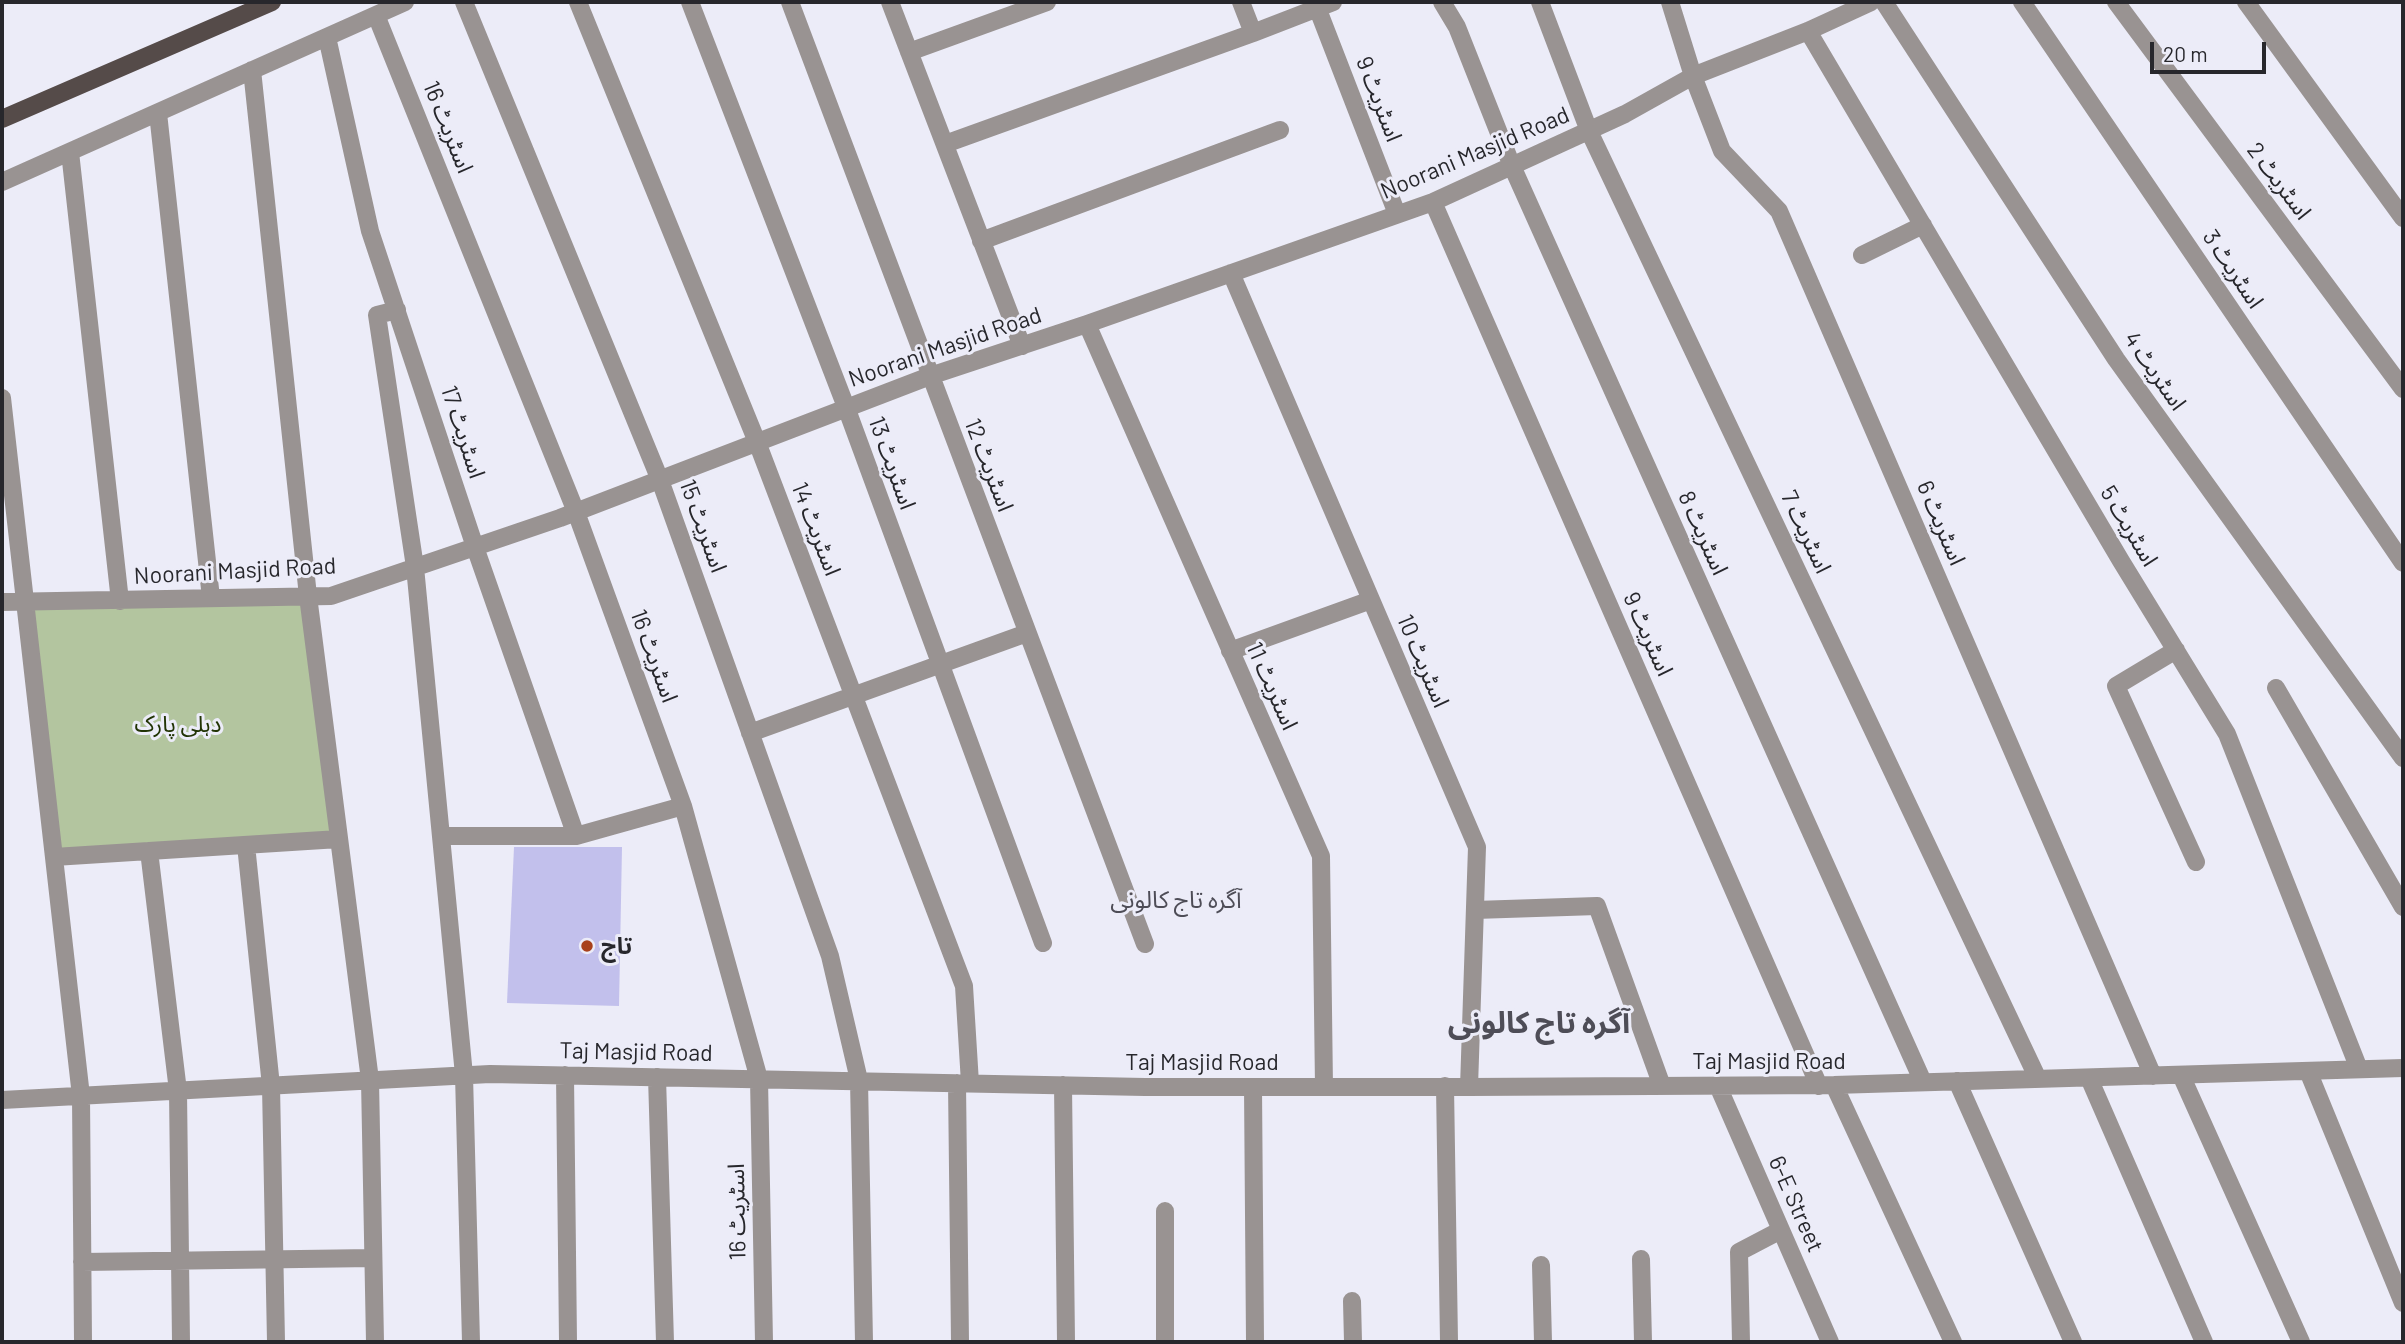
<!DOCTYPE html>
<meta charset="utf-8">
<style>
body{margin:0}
#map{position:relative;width:2405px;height:1344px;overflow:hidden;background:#ececf8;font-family:Barlow,sans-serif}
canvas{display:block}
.frame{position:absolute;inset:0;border:4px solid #27272c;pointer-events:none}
.scale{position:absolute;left:2150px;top:42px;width:116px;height:32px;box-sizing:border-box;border:4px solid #27272c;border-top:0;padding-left:9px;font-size:21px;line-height:24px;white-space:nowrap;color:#27272c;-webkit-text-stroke:5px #ececf8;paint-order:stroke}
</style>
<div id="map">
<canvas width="2405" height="1344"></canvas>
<div class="frame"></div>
<div class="scale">20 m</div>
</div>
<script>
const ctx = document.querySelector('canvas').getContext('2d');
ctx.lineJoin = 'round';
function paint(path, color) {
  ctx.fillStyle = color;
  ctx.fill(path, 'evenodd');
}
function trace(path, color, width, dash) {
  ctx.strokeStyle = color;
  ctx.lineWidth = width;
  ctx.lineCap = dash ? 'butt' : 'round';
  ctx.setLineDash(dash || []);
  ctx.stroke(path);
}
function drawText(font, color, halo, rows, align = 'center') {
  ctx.font = font + ' Barlow,"Noto Sans Arabic",sans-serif';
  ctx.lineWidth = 6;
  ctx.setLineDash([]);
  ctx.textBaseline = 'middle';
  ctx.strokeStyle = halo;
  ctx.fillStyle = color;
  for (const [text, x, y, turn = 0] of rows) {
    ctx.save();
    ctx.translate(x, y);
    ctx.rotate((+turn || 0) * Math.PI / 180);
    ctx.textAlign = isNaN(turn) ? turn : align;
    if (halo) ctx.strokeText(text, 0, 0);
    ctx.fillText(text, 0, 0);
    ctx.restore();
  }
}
const green = new Path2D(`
 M308,596L336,840L54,857L25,603Z`);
const building = new Path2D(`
 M514,847H622L619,1006L507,1003Z`);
const minor = new Path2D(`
 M464,2L660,480L830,956L859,1080L864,1342
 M578,2L757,442L964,986L970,1083
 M690,2L846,407L1043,943
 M790,2L1145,944
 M890,2L1022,346
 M1315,2L1397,214
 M1442,2L1457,27L1512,166L1923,1082
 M1540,2L1589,131L2038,1079
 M1670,2L1693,76L1722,151L1779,211L2153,1076
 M1884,2L2116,359L2403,758
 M2022,2L2403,563
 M2116,2L2403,389
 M2246,2L2403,218
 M376,15L576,512L683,806L759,1079L764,1342
 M1808,31L2121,561L2227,734L2359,1069
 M1253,33L1333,2
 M327,37L370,231L475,547L576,836
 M909,52L1047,2
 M252,70L308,596L370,1080L375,1342
 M158,113L211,598
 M945,144L1253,33L1241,2
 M70,152L120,601
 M2,182L405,2
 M1433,202L1819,1086
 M981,241L1280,130
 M1862,255L1923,225
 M1231,273L1477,847L1469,1087
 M397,310L377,315L415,567L464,1075L471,1342
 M1087,324L1321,856L1324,1087
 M2,398L81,1096L83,1342
 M2,602L331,596L560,518L930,376L1087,324L1433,202L1625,114L1693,76L1808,31L1871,2
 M2176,650L2116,686L2196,862
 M1230,651L1371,600
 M2276,688L2403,907
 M750,733L1027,633
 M441,836H576L683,806
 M246,845L271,1086L276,1342
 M149,851L178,1091L181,1342
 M54,857L339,839
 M1475,910L1597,906L1662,1086
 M2308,1071L2403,1303
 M565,1075L568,1342
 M2181,1075L2301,1342
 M657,1077L665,1342
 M2089,1078L2204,1342
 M1957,1081L2073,1342
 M957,1083L960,1342
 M1063,1085L1066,1342
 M1834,1085L1953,1342
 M1445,1086L1449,1342
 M1718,1086L1830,1342
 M1253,1087L1255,1342
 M2,1100L490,1074L1145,1087H1469L1834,1085L2403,1068
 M1641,1259L1643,1342
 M82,1262L373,1258
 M1541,1265L1543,1342
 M1352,1301L1353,1342
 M1165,1342V1211
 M1741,1342L1739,1252L1781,1230`);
const major = new Path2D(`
 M2,119L272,2`);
const markers = [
 [587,946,7,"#a8411c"]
];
const streetNames = [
 ["اسٹریٹ 9",1379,99,69],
 ["اسٹریٹ 16",448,127,68],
 ["Noorani Masjid Road",1475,153,-23],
 ["اسٹریٹ 2",2279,181,53],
 ["اسٹریٹ 3",2233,269,56],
 ["Noorani Masjid Road",945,347,-19],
 ["اسٹریٹ 4",2155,371,55],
 ["اسٹریٹ 17",463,432,72],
 ["اسٹریٹ 13",892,463,70],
 ["اسٹریٹ 12",989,465,69],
 ["اسٹریٹ 6",1941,523,67],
 ["اسٹریٹ 15",703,526,70],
 ["اسٹریٹ 5",2129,526,59],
 ["اسٹریٹ 14",816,529,69],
 ["اسٹریٹ 7",1806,532,65],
 ["اسٹریٹ 8",1703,533,66],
 ["Noorani Masjid Road",235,571,-3],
 ["اسٹریٹ 9",1648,634,66],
 ["اسٹریٹ 16",654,656,70],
 ["اسٹریٹ 10",1423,661,67],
 ["اسٹریٹ 11",1272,686,66],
 ["Taj Masjid Road",636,1052,1],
 ["Taj Masjid Road",1769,1061],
 ["Taj Masjid Road",1202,1062],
 ["6-E Street",1796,1204,66],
 ["اسٹریٹ 16",737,1212,-91]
];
const parkNames = [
 ["دہلی پارک",178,724]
];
const poiNames = [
 ["تاج",601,946]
];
const neighbourhoodNames = [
 ["آگرہ تاج کالونی",1176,900]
];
const districtNames = [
 ["آگرہ تاج کالونی",1539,1023]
];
paint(green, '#b3c59f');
paint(building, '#c2c0ec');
trace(minor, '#999392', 18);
trace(major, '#554b49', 18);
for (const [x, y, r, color] of markers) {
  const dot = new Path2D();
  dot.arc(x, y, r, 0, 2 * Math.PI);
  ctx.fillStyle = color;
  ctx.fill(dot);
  trace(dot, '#ececf8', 2.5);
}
drawText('23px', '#27272c', '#ececf8', streetNames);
drawText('23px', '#213304', '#ececf8', parkNames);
drawText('bold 23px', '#27272c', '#ececf8', poiNames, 'left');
drawText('24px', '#4e4d57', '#ececf8', neighbourhoodNames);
drawText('bold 30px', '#4e4d57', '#ececf8', districtNames);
</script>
